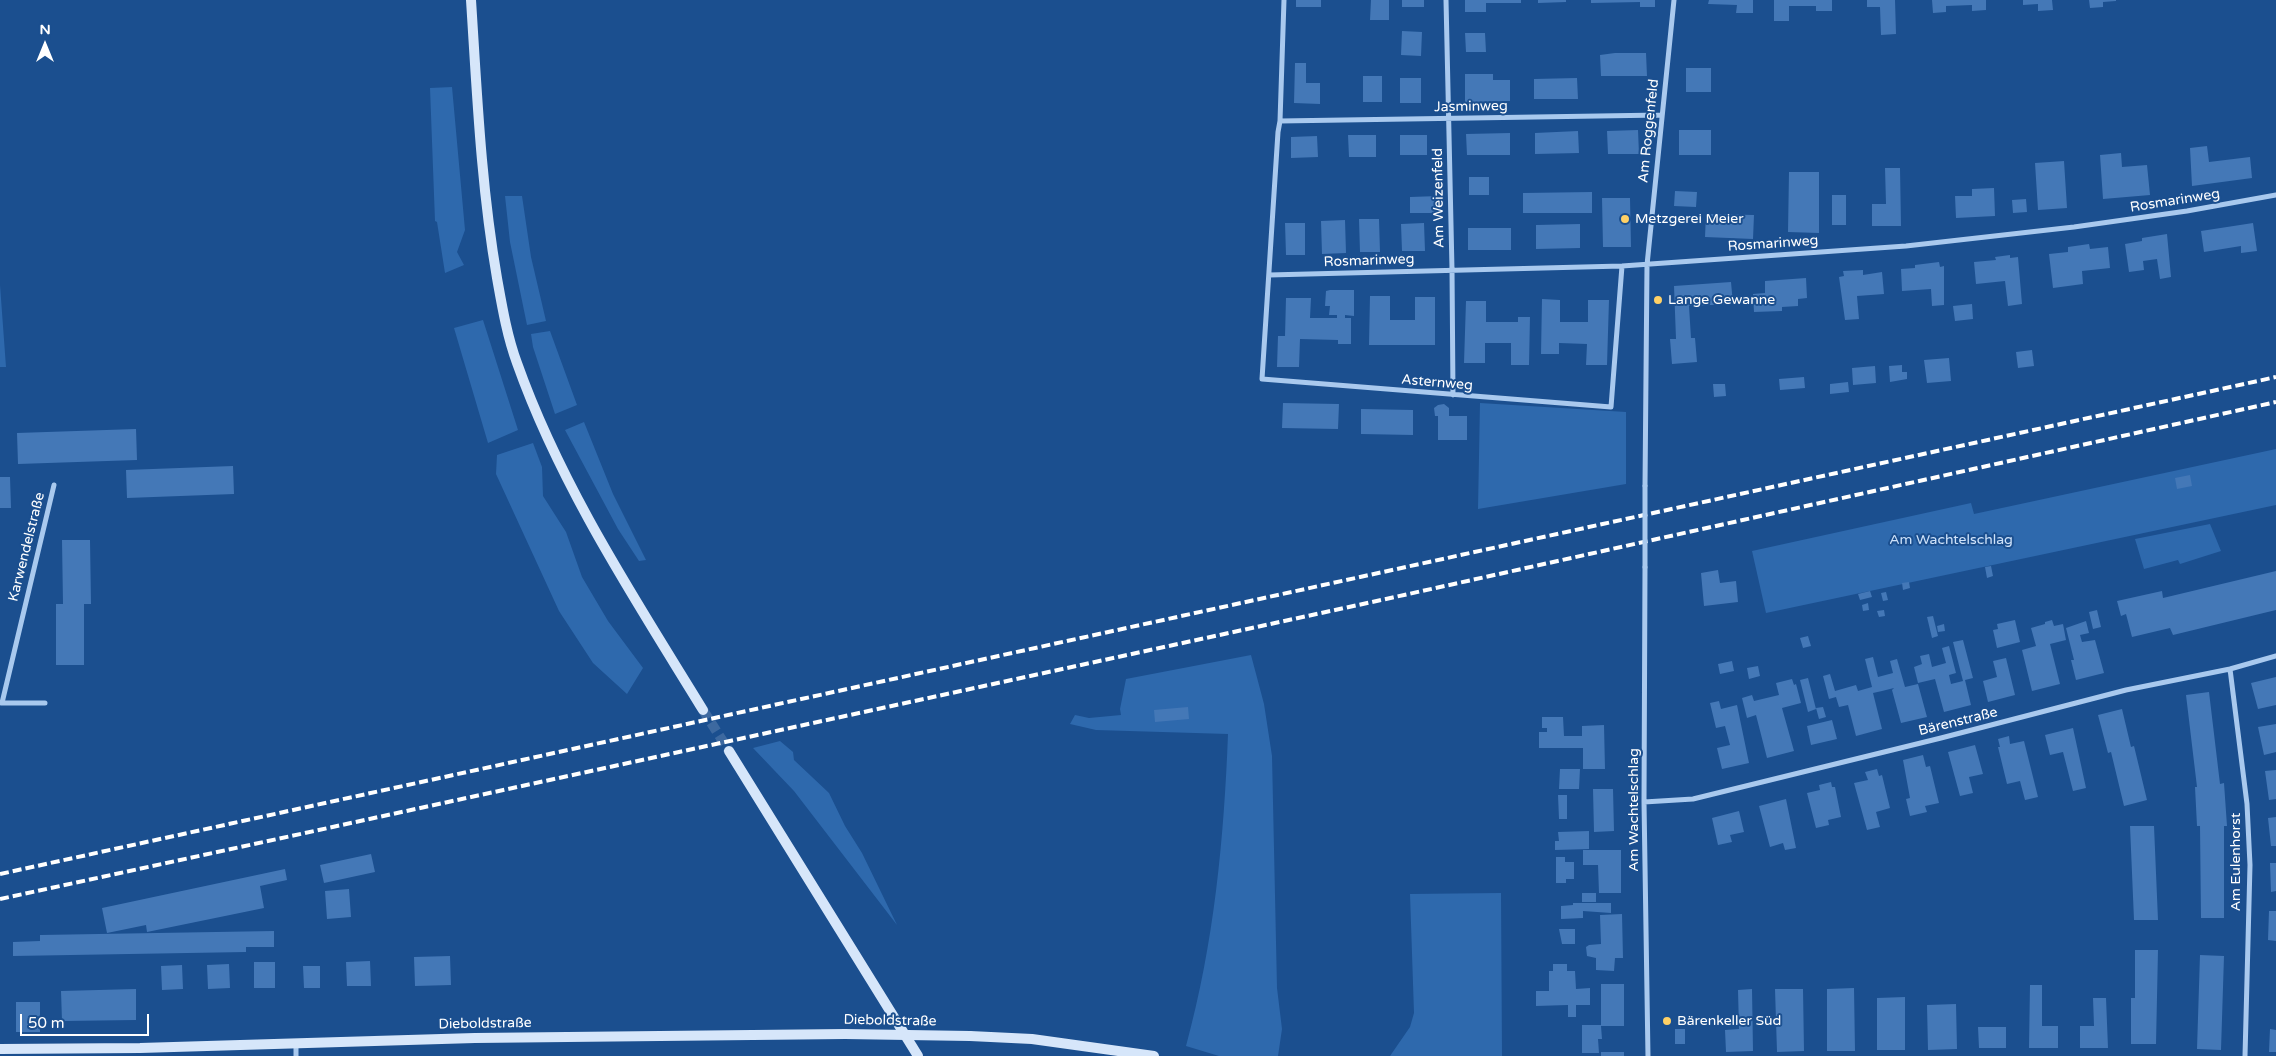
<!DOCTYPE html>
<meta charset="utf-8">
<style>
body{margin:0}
#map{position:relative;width:2276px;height:1056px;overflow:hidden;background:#1b4f8f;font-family:"Varela Round",sans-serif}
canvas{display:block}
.north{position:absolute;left:20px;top:20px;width:50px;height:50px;-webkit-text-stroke:4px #1b4f8f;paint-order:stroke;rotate:0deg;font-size:14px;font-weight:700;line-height:20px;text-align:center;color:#fff}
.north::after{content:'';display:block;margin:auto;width:18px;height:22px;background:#fff;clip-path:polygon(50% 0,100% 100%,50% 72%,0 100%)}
.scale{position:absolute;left:20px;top:1014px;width:129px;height:22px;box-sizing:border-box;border:2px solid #fff;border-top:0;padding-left:6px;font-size:15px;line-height:18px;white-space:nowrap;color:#fff;-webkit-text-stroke:4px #1b4f8f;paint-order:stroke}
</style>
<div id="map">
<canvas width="2276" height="1056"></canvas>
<div class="north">N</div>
<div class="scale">50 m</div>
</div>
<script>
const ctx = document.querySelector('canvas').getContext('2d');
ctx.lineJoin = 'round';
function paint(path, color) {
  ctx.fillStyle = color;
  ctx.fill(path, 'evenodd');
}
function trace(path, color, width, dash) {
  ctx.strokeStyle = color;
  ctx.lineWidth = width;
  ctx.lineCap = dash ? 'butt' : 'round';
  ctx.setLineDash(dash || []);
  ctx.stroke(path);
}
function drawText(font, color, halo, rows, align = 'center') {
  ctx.font = font + ' "Varela Round",sans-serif';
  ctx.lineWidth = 4;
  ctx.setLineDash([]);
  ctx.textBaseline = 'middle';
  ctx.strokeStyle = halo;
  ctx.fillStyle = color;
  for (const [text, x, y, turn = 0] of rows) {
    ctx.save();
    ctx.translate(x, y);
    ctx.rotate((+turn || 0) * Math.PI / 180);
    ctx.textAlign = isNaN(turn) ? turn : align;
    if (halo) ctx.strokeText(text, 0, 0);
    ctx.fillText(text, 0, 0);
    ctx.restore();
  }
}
const green = new Path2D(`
 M452,87L465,230L457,252L464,265L445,273L437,222L435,221L430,88Z
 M505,196H522L531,257L546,321L527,325L510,242Z
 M0,285L6,367H0Z
 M483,320L518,430L488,443L454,328Z
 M550,331L577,405L555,414L533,347L531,334Z
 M1480,403L1626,412V484L1478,509Z
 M584,422L613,494L646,560L639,561L618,529L565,430Z
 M533,443L542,467L543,496L566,532L582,577L608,621L643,668L627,694L593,663L559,611L496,474L497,455Z
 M2276,449V505L1766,613L1752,551L1971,503L1974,514Z
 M2210,524L2221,551L2180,564L2178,560L2144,569L2135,539Z
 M1251,655L1264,704L1272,756L1277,988L1282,1029L1278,1056H1219L1186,1046C1214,944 1224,839 1228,734L1096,730L1070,724L1075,715L1089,718L1121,715L1120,709L1126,679Z
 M780,741L793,752L794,760L829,793L845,826L862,853L897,925L794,791L753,748Z
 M1501,893L1502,1056H1390L1410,1027L1414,1013L1410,894Z`);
const building = new Path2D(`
 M1296,0H1321V7H1296Z
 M1371,0H1389V20H1370Z
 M1402,0H1424V7H1402Z
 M1465,0H1521V3H1486V12H1465Z
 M1538,0H1566V2L1538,3Z
 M1591,0H1655V7H1640V2L1591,3Z
 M1709,0H1753V13H1736L1737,5L1708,4Z
 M1774,0H1832V11H1816V6H1789V21H1774Z
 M1867,0H1895L1896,34L1881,35L1880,7H1867Z
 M1932,0H1986V10L1972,11V5L1946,6V12L1933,13Z
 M2023,0H2052L2053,10L2038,11V4L2023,5Z
 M2089,0H2116V1L2103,2V7L2090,8Z
 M1402,31L1422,32L1421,56L1401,55Z
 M1465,33H1485L1486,52H1466Z
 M1615,53H1646L1647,76H1601L1600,55Z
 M1295,63H1306V83H1320V104L1294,103Z
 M1686,68H1711V92H1686Z
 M1465,74H1493V80H1510V101L1465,102Z
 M1363,76H1382V102H1363Z
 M1400,78H1421V103H1400Z
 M1577,78L1578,99H1534V79Z
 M1638,130L1639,154H1608L1607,131Z
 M1679,130H1711V155H1679Z
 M1578,131L1579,153L1535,154V133Z
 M1510,133V155H1467L1466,134Z
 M1348,135H1376V157H1349Z
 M1400,135H1427V155H1400Z
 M1317,136L1318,157L1291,158V137Z
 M2207,146L2209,162L2250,157L2252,178L2192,186L2190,148Z
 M2121,153L2122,167L2147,165L2150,195L2103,199L2100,155Z
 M2064,161L2067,208L2038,210L2035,163Z
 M1885,168H1900L1901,226H1872V204H1886Z
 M1789,172H1819V233L1788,232Z
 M1469,177H1489V195H1469Z
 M1994,188L1995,216L1956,218L1955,196H1972V189Z
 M1675,191L1697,192L1696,207L1674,206Z
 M1592,192V213H1523V193Z
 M1832,195H1846V225H1832Z
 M1439,196V213H1410V197Z
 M1602,198H1630L1631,247H1603Z
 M2026,199L2027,212L2013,213L2012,200Z
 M1706,214L1754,215L1753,239L1705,237Z
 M1359,219H1379L1380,252H1360Z
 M1345,220L1346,253L1322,254L1321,221Z
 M1285,223H1305V255H1286Z
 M1424,223L1425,251H1402L1401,224Z
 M2253,223L2257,251L2241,253V246L2204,252L2201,231Z
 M1580,224V248L1536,249V225Z
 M1468,228H1511V250H1468Z
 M2167,234L2171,277L2160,279L2157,259L2143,261L2144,270L2129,272L2125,244L2142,241V238Z
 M2089,244L2090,249L2108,247L2110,268L2082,271L2083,284L2053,288L2049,254L2068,252V247Z
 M2010,255V258L2018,257L2022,304L2008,306L2005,281L1976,284L1974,262L1996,260L1995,257Z
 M1939,262L1940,267L1944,266V305L1932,306L1931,289L1902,291L1901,269L1915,268V265Z
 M1863,270V275L1882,272L1884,294L1857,296L1859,319L1845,320L1839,277L1844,276L1843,271Z
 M1806,278L1807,298L1798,299V306L1782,307V311L1754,312L1753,294L1765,293V281Z
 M1731,282L1733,304L1689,306L1691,338H1695L1697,362L1672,364L1670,339H1676L1674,286Z
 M1330,290H1354V316L1345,315V318H1351V344H1338V340L1300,339L1299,367H1277L1278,336H1285L1286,298H1311L1310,318H1337V315H1329L1330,306H1325L1326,291Z
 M1370,296H1390V320H1415V297H1435V345H1369Z
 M1542,299L1560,300V322H1588V300H1609L1607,365H1586L1587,344L1559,343V354H1541Z
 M1466,301H1486V322H1518V317H1530L1529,365H1511V343H1485V363H1464Z
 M1972,304L1973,319L1955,321L1953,306Z
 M2032,350L2034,366L2018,368L2016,352Z
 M1949,358L1951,381L1927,383L1924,360Z
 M1902,365V372H1907V379L1890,382L1889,366Z
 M1875,366L1876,383L1853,385L1852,368Z
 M1804,377L1805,388L1780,390L1779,379Z
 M1848,382L1849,392L1830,394V384Z
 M1713,384H1725L1726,396L1714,397Z
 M1283,403L1339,404L1338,429L1282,428Z
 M1444,404L1449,408V416H1467V440H1438V416H1435L1434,408L1438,405Z
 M1361,409L1413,410V435L1361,434Z
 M136,429L137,460L18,464L17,433Z
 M233,466L234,494L127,498L126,470Z
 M2190,475L2192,486L2177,489L2175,478Z
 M0,477H10L11,508H0Z
 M62,540H90L91,604H84V665H56V604H63Z
 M1991,566L1993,576L1987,578L1985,567Z
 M1718,570L1720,583L1736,581L1738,602L1704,606L1701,573Z
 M2276,571V610L2173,635L2170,628L2132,637L2126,614L2121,616L2117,601L2162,591L2163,598Z
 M1909,582L1910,588L1903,590L1902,583Z
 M1870,591L1872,597L1860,600L1858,594Z
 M1886,592L1888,600L1883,601L1881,593Z
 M1868,603L1869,610L1863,611L1862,605Z
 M1884,610L1885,616L1879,617L1877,611Z
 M2097,610L2101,627L2093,629L2089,612Z
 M1933,616L1938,636L1932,638L1927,617Z
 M2015,620L2020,642L1997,648L1993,630L1998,629L1997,624Z
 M2052,620L2054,626L2063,624L2066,640L2050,644L2060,684L2032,691L2022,650L2036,646L2031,628L2045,624V622Z
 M2086,621L2089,633L2080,635L2082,642L2095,640L2104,673L2076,680L2071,660H2074L2066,628Z
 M1944,624L1945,631L1938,632L1937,626Z
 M1808,636L1811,646L1803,648L1800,638Z
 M1963,640L1973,678L1965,680L1971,705L1944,712L1935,679L1918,683L1914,667L1922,664L1920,656L1929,654L1932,667L1946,663L1942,648L1949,646L1956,673L1949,675L1951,684L1963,681L1953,642Z
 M1873,657L1878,677L1893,673L1890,661L1897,659L1905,687L1918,684L1927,717L1901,723L1892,690L1894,688L1882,691L1873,693L1882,729L1856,736L1848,705L1839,707L1836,697L1829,699L1823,676L1830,674L1835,691L1856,685L1858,691L1872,687L1865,659Z
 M2006,658L2015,695L1988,702L1983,681L1997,677L1993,661Z
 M1732,661L1734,671L1720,674L1718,664Z
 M1758,666L1760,676L1749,679L1747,668Z
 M2276,677V705L2258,709L2251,683Z
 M1808,678L1816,709L1808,712L1800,680Z
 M1792,679L1794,685L1796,684L1801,703L1782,708L1794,751L1767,758L1756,715L1747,718L1742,698L1752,695L1754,701L1779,695L1776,683Z
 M2209,692L2220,784L2224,783L2227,826H2224V918H2201L2200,826H2197L2195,787H2197L2186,695Z
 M1719,701L1721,709L1737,705L1749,763L1722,769L1717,748L1730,745L1725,726L1716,728L1710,703Z
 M1188,707L1189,719L1155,722L1154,710Z
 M1823,707L1826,717L1819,719L1816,708Z
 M2122,709L2131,747L2134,746L2147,800L2124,806L2111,752L2108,753L2098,715Z
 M1542,717H1563L1564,736H1582V726L1604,725L1605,769H1583V748H1539V732H1547V728H1542Z
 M1832,720L1837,739L1811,745L1807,726Z
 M2276,724V752L2264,755L2258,727Z
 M2073,728L2086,788L2073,791L2063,752L2050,755L2045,735Z
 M2009,736L2010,744L2024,741L2038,797L2025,800L2020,781L2007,784L1998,747H2000L1998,739Z
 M1975,745L1983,774L1969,777L1973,793L1960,796L1948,752Z
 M1923,755L1926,767L1930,766L1939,803L1925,806L1927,812L1910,816L1906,799L1910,798L1903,760Z
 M1560,769H1580L1579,789H1559Z
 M1877,769L1879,776L1882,775L1890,808L1876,812L1880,827L1867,830L1854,783L1868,780L1865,772Z
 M2276,770V799L2269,800L2265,771Z
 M1831,782L1832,787H1835L1841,817L1828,820L1829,825L1816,828L1807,793L1820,790L1819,785Z
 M1593,789H1613L1614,831L1594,832Z
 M1558,795H1567V819H1559Z
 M1786,799L1796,848L1785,850L1783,843L1770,847L1759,806Z
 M1739,811L1744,832L1730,835L1732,842L1718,845L1712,818Z
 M2276,817V846H2271L2268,818Z
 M2130,826H2154L2158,920H2134Z
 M1589,831V849L1555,850V841H1559L1558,832Z
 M1583,850H1621V893H1599L1598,865H1583Z
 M371,854L375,872L324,883L320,865Z
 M1556,857H1565V862H1574V879H1566V883H1556Z
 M2270,863H2276V891L2271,892Z
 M285,869L287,880L260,886L264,908L147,932L146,925L107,933L102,908Z
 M349,889L351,917L327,919L325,891Z
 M1582,893H1596V902H1582Z
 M1573,903H1611V913L1583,911V918L1561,919V906L1573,905Z
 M2269,911H2276V941L2268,940Z
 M1622,914L1623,958H1615L1614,971L1596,970V958L1587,956L1586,947L1589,945L1601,944L1600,915Z
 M1559,929H1575V944H1562Z
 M274,931V947H246V952L13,956V942L40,941V935Z
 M2135,950H2158L2156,1044H2131V998H2135Z
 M2200,955L2224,956L2221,1050L2197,1049Z
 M450,956L451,985L415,986L414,957Z
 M370,961L371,986H347L346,962Z
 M254,962H275V988H254Z
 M229,964L230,988L208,989L207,965Z
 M1553,964H1567V971H1575L1576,989L1590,988V1005H1576V1017H1568V1005L1536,1006V991H1549V971H1553Z
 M182,965L183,989L162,990L161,966Z
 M303,966H320V988H304Z
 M1601,984H1624V1026H1601L1602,1039H1598L1599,1053H1582V1025H1601Z
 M2030,985H2042V1026H2058V1048H2029Z
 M1854,988L1855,1051H1827V989Z
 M136,989V1020L62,1021L61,991Z
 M1752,989L1753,1051L1726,1052L1725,1030L1739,1029L1738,990Z
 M1775,989H1803L1804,1051L1777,1052Z
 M1905,997V1050H1877V998Z
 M2093,998H2106L2108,1048H2080V1026H2094Z
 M16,1002H40V1032H16Z
 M1956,1004L1957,1049L1928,1050L1927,1005Z
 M1978,1027H2006V1048H1979Z
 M1675,1029H1685V1044H1675Z
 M2270,1029L2276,1030V1052H2269Z
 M1601,1052H1624V1056H1601Z`);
const secondaryTunnel = new Path2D(`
 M703,710L729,751`);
const street = new Path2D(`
 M1284,0L1280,121L1278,132L1262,379L1611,407L1622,266
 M1446,0L1452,269L1453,395
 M1280,121L1662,115
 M1269,275L1622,266L1906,246L2074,227L2187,211L2276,195
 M1645,486L1647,265L1674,0
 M1645,567L1644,802L1648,1056
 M2230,669L2247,804L2250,865L2245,1056
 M1,703H45
 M2,703L54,485
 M1644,802L1693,799L1941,738L2126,690L2230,669L2276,656
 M296,1044V1056`);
const secondary = new Path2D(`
 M471,0C477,93 481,186 497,278C502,306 507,336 517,363C561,487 635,599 703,710
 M729,751L918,1056
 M970,1036L1032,1039L1154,1056
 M0,1049L140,1048L475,1038L845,1034`);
const rail = new Path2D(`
 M0,874L2276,377
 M0,899L1395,597L2276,402`);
const streetBridge = new Path2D(`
 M1645,486V567`);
const secondaryBridge = new Path2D(`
 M845,1034L970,1036`);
const markers = [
 [1625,219,5,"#ffd166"],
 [1658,300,5,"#ffd166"],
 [1667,1021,5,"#ffd166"]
];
const streetNames = [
 ["Jasminweg",1471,107,-1],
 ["Am Roggenfeld",1649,131,-84],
 ["Am Weizenfeld",1439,198,-91],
 ["Rosmarinweg",2175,201,-9],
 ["Rosmarinweg",1773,244,-4],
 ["Rosmarinweg",1369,261,-2],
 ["Asternweg",1437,383,5],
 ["Karwendelstraße",27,547,-76],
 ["Bärenstraße",1958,722,-14],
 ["Am Wachtelschlag",1634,810,-90],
 ["Am Eulenhorst",2236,862,-90],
 ["Dieboldstraße",890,1021,1],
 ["Dieboldstraße",485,1024,-1]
];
const poiNames = [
 ["Metzgerei Meier",1635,219],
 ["Lange Gewanne",1668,300],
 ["Bärenkeller Süd",1677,1021]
];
const parkNames = [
 ["Am Wachtelschlag",1951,540]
];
paint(green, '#2e69ad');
paint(building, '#4478b7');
trace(secondaryTunnel, '#3d69a0', 10, [10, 5]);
trace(street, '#a9c9ee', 5);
trace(secondary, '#d6e6fa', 10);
trace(rail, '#fff', 4, [9, 4]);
trace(streetBridge, '#a9c9ee', 5);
trace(secondaryBridge, '#d6e6fa', 10);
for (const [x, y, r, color] of markers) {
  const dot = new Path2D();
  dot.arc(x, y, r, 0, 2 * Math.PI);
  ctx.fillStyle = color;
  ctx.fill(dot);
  trace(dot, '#1b4f8f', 2);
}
drawText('14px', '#fff', '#1b4f8f', streetNames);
drawText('14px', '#fff', '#1b4f8f', poiNames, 'left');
drawText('14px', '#cfe3fa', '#1b4f8f', parkNames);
</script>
